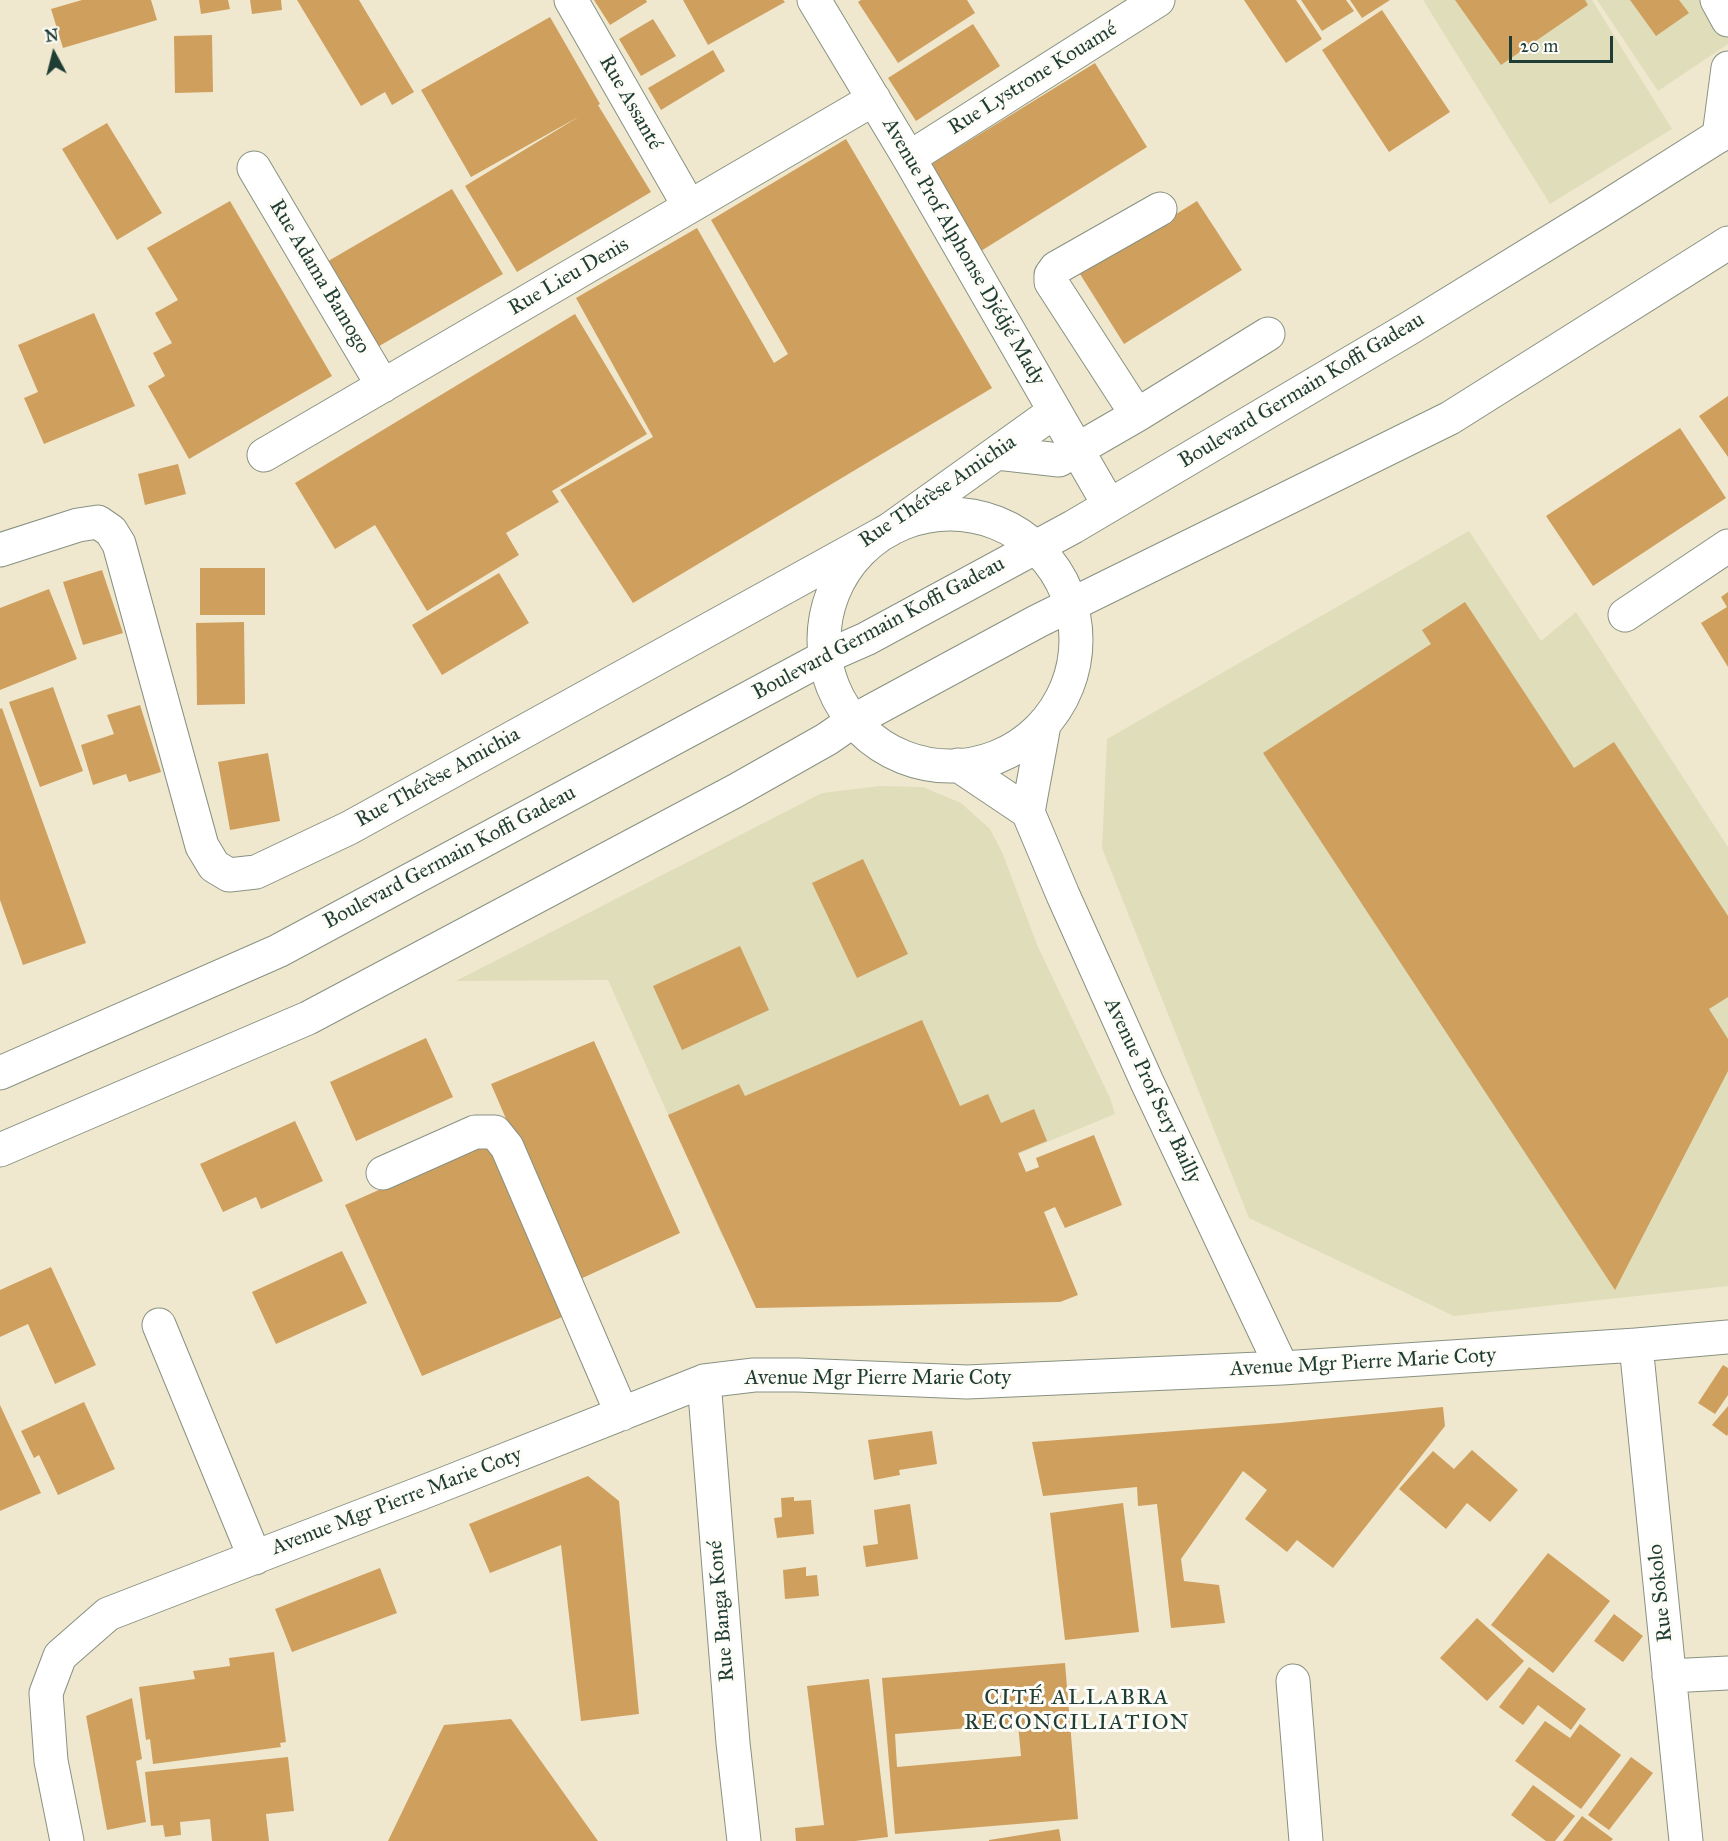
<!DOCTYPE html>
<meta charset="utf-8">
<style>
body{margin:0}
#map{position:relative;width:1728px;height:1841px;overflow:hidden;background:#efe8ce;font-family:"IM FELL Great Primer",serif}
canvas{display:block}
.north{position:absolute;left:24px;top:24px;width:60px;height:60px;-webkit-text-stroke:4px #fdfcf7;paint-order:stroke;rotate:353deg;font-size:16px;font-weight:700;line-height:24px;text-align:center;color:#1f3d34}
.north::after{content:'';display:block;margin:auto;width:21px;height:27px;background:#1f3d34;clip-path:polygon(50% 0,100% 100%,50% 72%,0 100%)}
.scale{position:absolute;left:1509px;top:36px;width:104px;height:27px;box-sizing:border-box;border:3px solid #1f3d34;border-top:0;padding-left:8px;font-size:18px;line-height:21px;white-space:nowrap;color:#1f3d34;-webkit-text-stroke:4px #fdfcf7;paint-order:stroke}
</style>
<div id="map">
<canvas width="1728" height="1841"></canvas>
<div class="north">N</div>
<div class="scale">20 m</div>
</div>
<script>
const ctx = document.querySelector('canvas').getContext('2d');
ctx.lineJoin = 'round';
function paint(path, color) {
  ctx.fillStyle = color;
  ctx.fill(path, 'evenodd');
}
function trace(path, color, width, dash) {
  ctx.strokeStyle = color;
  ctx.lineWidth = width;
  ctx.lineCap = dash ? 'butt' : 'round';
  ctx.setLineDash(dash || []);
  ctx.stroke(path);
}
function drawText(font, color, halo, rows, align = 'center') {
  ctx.font = font + ' "IM FELL Great Primer",serif';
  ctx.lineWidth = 6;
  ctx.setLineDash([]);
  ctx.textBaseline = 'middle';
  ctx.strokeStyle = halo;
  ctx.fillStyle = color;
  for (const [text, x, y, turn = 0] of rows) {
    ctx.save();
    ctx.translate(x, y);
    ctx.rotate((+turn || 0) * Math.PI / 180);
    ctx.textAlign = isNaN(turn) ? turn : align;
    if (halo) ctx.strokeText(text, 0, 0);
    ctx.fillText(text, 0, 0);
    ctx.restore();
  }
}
const built = new Path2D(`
 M1423,0H1592L1672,129L1550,204Z
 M1597,0H1728V44L1658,91Z
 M1469,531L1541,641L1576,612L1728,847V1286L1454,1316L1249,1218L1102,848L1107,739Z
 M880,786L923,787L961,803L990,829L1002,852L1038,947L1110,1098L1115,1114L1001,1161L802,1203L723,1238L608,980L456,981L822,793Z`);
const building = new Path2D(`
 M82,0H151L157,20L63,48L51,9Z
 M199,0H228L230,9L201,14Z
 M250,0H281L282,10L252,14Z
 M297,0H359L414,92L392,105L385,92L361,106Z
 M594,0H646L647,2L610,25Z
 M683,0H783L785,2L708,45Z
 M861,0H967L975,13L898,63L858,2Z
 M1244,0H1296L1322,39L1286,63Z
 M1301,0H1346L1354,11L1322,31Z
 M1350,0H1390L1362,18Z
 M1455,0H1585L1588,5L1501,65Z
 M1630,0H1679L1689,13L1656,36Z
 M1382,10L1450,112L1389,152L1322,50Z
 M550,17L600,104L598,105L651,192L517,272L465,186L580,116L471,177L421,90Z
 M653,19L676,56L641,76L619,39Z
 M973,24L1000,66L916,121L888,78Z
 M212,35L213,92L175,93L174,36Z
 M713,50L725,71L661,110L648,88Z
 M1095,63L1147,147L981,251L930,165Z
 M107,123L162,213L117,240L62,149Z
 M846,139L992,388L633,603L560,490L653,437L576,298L697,228L774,363L788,354L711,220Z
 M452,189L503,274L369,352L318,267Z
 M230,201L332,376L189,459L148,386L165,376L153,353L172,343L155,313L178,300L147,248Z
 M1197,201L1242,270L1124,344L1080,274Z
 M94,313L135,406L44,444L24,398L38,392L18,345Z
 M575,314L647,434L552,491L559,502L506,533L519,555L427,611L375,525L335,549L295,483Z
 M1728,396V457L1699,416Z
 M1680,428L1726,498L1593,586L1546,516Z
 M178,464L186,494L145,505L138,474Z
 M200,568H265V615H200Z
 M102,570L123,633L83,645L63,582Z
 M499,573L529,623L442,675L412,625Z
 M49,589L77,659L0,690V608Z
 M1728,592V667L1701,623L1727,607L1721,597Z
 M1465,602L1574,768L1614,742L1728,916V997L1709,1009L1728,1039V1071L1615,1290L1263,753L1431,644L1422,630Z
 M244,622L245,704L197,705L196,623Z
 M53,687L83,771L40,787L9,702Z
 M140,705L161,772L129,782L126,774L93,785L81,745L114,734L107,715Z
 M2,708L86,943L23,965L0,900V709Z
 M268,753L280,821L230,830L218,762Z
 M863,859L908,954L857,978L812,883Z
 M740,946L769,1010L682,1050L653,986Z
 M922,1020L960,1106L988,1094L1001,1123L1034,1109L1047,1141L1018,1153L1026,1172L1039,1167L1036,1158L1094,1135L1122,1205L1065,1228L1055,1207L1044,1212L1078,1295L1060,1302L756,1308L668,1115L739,1084L745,1096Z
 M426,1038L453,1097L356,1141L330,1082Z
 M594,1041L680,1233L576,1281L491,1084Z
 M295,1121L323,1181L261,1209L256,1197L223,1212L200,1164Z
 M491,1140L567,1315L422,1376L345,1205Z
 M342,1251L367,1303L276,1344L252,1292Z
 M51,1267L96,1365L55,1384L28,1324L0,1337V1290Z
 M1723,1365L1728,1368V1395L1715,1414L1698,1403Z
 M84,1402L115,1469L58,1495L39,1455L34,1458L21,1431Z
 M0,1405L41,1493L0,1511Z
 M1728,1406V1434L1727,1436L1712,1425Z
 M1443,1407L1445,1426L1333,1568L1297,1540L1287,1552L1245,1519L1267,1490L1243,1471L1181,1559L1184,1581L1219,1585L1225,1623L1171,1628L1157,1504L1138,1506L1137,1487L1043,1496L1032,1442L1281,1423Z
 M932,1431L937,1464L899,1470L900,1475L874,1480L868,1440Z
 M1472,1450L1518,1490L1490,1522L1467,1503L1446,1529L1399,1489L1433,1451L1454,1469Z
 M588,1476L619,1501L639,1714L581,1721L561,1545L490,1573L469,1524Z
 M794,1497V1501L811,1500L814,1534L777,1538L774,1518L782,1517L781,1498Z
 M1123,1503L1139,1632L1065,1640L1050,1513Z
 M910,1504L918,1559L866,1567L863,1546L878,1544L874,1510Z
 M1548,1553L1610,1601L1553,1673L1491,1625Z
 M806,1567V1576L817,1575L819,1596L785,1599L783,1570Z
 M380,1568L397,1613L292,1652L275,1609Z
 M1614,1614L1643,1636L1623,1662L1594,1641Z
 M1477,1618L1524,1661L1487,1701L1440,1658Z
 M274,1652L286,1742L280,1743L281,1747L153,1764L150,1739L146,1740L139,1687L195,1679L193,1671L230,1666L229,1658Z
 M1065,1663L1078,1819L895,1834L882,1678ZM1018,1724L1021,1756L897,1767L895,1734Z
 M1529,1667L1586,1709L1571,1730L1538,1705L1523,1725L1499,1707Z
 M869,1679L888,1837L855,1841H796L795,1828L824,1825L807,1686Z
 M132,1698L142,1759L136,1761L146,1822L107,1830L86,1716Z
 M511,1719L598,1841H388L444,1725Z
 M1545,1721L1570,1738L1580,1724L1621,1755L1581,1809L1515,1761Z
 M288,1757L294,1811L266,1814L269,1841H212L210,1819L180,1822L181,1835L165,1837L163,1825L151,1826L145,1772Z
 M1631,1757L1653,1773L1609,1830L1588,1815Z
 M1533,1785L1575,1816L1555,1841H1546L1511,1815Z
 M1582,1816L1613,1839L1611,1841H1563Z
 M1059,1829L1061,1841H989V1840Z`);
const minor = new Path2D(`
 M571,0L689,206
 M814,0L909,158L1109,505
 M1717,0L1728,20
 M1719,136L1728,68
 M909,158L1158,0
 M254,168L383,386
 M1137,415L1051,282V275L1056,268L1160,209
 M997,453L1059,460L1137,415L1268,334
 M264,455L874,99
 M824 640a126 126 0 1 1 252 0a126 126 0 1 1-252 0Z
 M0,550L78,525L98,522L111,531L119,544L202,846L214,866L229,875L256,872L349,828L889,530L1055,411
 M1625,615L1728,546
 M1044,725L1028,812L1063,895L1147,1082L1282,1368
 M958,765L1028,812
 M383,1173L475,1132H495L507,1147L622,1414
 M159,1325L255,1558
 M1636,1345L1686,1841
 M704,1381L733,1743L744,1841
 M1669,1676L1728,1673
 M1293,1681L1306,1841
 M67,1841L51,1761L46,1693L60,1656L108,1614L434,1488L704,1381L754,1375H798L967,1382L1282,1368L1636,1345L1728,1337`);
const major = new Path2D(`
 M0,1073L278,951L825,657L866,639L1073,527L1408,329L1600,211L1728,130
 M0,1150L308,1018L735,791L827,739L853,721L1038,621L1450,418L1728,243`);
const streetNames = [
 ["Rue Lystrone Kouamé",1033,79,-32],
 ["Rue Assanté",630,103,60],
 ["Avenue Prof Alphonse Djédjé Mady",963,252,60],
 ["Rue Adama Bamogo",319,277,59],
 ["Rue Lieu Denis",569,277,-30],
 ["Boulevard Germain Koffi Gadeau",1302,391,-31],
 ["Rue Thérèse Amichia",938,492,-34],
 ["Boulevard Germain Koffi Gadeau",879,629,-28],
 ["Rue Thérèse Amichia",438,778,-29],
 ["Boulevard Germain Koffi Gadeau",450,858,-28],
 ["Avenue Prof Sery Bailly",1152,1091,65],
 ["Avenue Mgr Pierre Marie Coty",1363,1363,-3],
 ["Avenue Mgr Pierre Marie Coty",878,1379],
 ["Avenue Mgr Pierre Marie Coty",397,1502,-21],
 ["Rue Sokolo",1661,1593,-96],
 ["Rue Banga Koné",722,1611,-95]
];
const neighbourhoodNames = [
 ["CITÉ ALLABRA",1077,1699],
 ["RECONCILIATION",1077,1724]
];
paint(built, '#e0ddbb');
paint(building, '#cf9f5e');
trace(minor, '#879281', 35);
trace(major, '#879281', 35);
trace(minor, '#fff', 33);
trace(major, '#fff', 33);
drawText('21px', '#1f3d34', '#fdfcf7', streetNames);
ctx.letterSpacing = '1.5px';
drawText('22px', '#1f3d34', '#fdfcf7', neighbourhoodNames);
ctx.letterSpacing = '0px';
</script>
